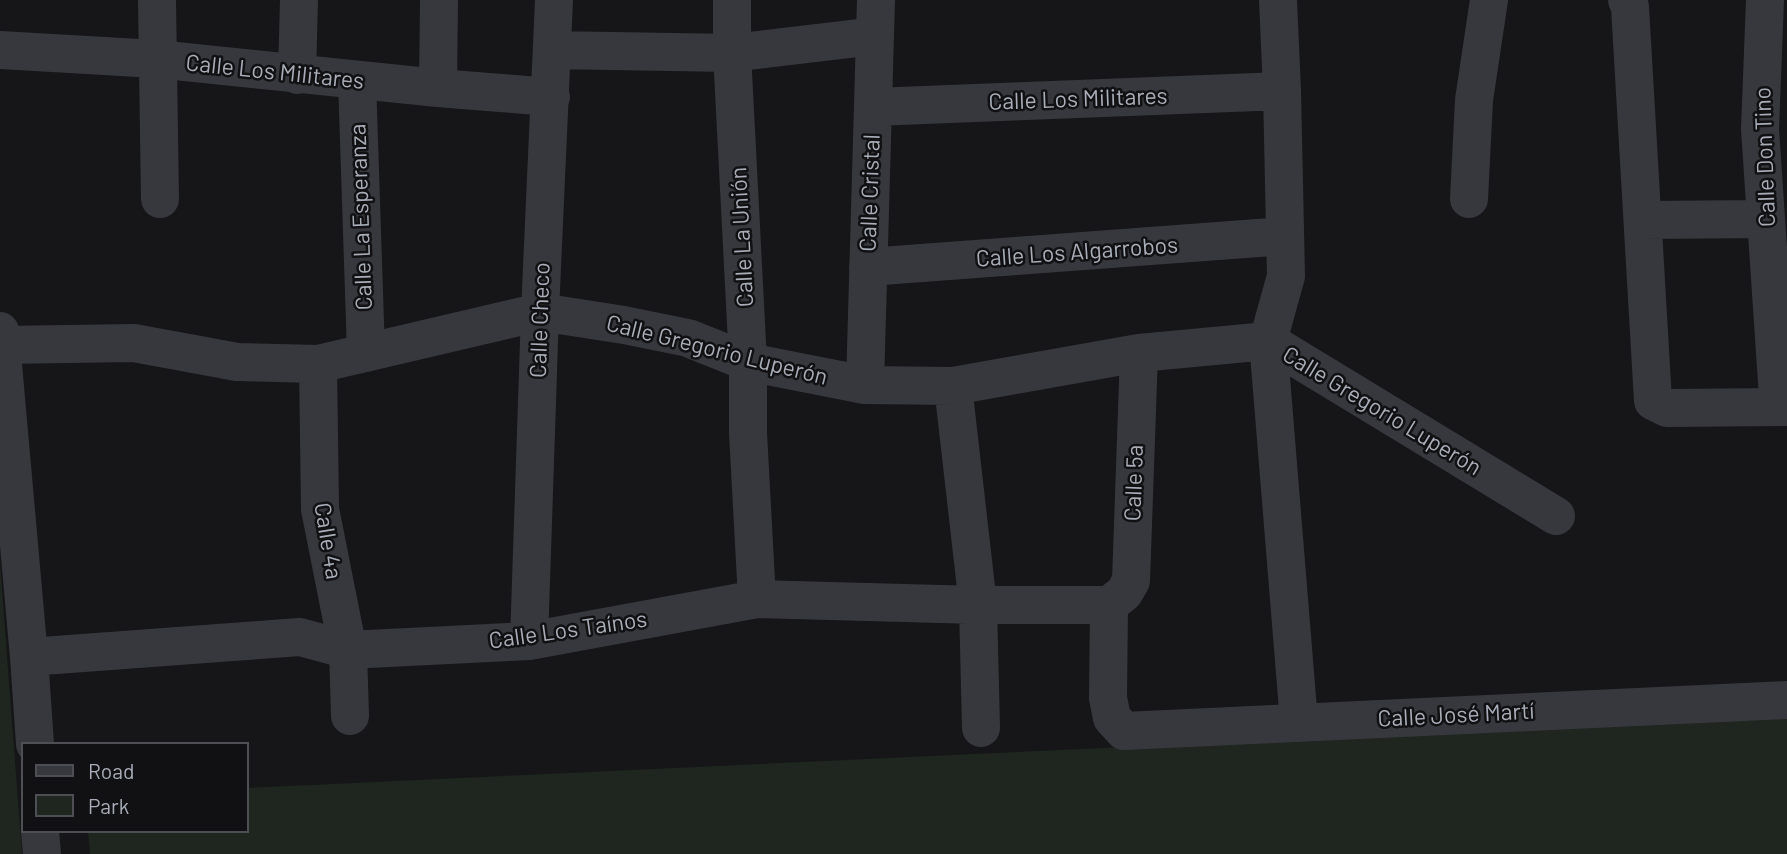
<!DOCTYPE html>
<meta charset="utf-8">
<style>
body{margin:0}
#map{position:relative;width:1787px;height:854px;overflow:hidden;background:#161618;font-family:Barlow,sans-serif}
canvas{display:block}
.legend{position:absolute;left:21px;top:742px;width:228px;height:91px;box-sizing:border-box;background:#111113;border:2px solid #4d4f55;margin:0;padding:9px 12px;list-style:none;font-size:21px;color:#a8adb8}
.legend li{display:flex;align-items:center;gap:14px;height:35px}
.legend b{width:35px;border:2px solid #4d4f55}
</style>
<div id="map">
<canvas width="1787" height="854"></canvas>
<ul class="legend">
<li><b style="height:9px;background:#37383d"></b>Road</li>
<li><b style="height:19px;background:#1e261f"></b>Park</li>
</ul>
</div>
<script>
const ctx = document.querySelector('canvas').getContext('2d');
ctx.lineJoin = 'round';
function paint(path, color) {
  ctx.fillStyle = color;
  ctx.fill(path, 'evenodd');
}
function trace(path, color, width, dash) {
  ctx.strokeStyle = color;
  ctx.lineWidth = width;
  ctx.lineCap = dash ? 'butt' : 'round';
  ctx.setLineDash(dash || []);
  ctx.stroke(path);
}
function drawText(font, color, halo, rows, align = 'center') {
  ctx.font = font + ' Barlow,sans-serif';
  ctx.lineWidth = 5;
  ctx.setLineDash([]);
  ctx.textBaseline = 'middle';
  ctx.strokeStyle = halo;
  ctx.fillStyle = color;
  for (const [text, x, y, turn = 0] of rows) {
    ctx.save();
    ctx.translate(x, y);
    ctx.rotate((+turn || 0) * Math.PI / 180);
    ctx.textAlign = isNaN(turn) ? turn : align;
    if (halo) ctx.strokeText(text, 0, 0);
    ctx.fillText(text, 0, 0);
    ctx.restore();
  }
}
const green = new Path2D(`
 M0,563L22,854H0Z
 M1787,716V854H90L88,831H247V788Z`);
const minor = new Path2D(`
 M157,0L160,199
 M732,0V53L748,362V433L757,599
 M1278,0L1282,91L1286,276L1268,341L1299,722
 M1627,0L1630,7L1653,401L1667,408L1785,407
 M1765,0L1760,129L1778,397L1787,407
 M0,50L156,59L438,88L551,97
 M552,50L732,53L875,36
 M297,75L299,0
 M357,80L366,353
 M438,88L439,0
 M873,107L1282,91
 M1469,199L1474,100L1489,0
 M1643,220L1766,219
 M868,267L1285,236
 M0,331L29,657L35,744
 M1,345L134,343L237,362L318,364L540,312L624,325L688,338L748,362L865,385L953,386L1139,353L1268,341L1556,516
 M318,364L320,509L348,650L350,716
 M865,385L876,0
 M953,386L978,605L981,728
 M1109,605L1108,698L1112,718L1124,731L1787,700
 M1109,605L1124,593L1131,581L1139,353
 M529,641L540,312L554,0
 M29,657L300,637L348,650L529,641L757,599L978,605H1109
 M40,831L42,854`);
const streetNames = [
 ["Calle Los Militares",275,72,6],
 ["Calle Los Militares",1078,99,-2],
 ["Calle Don Tino",1765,157,-92],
 ["Calle Cristal",870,193,-88],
 ["Calle La Esperanza",361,217,-92],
 ["Calle La Unión",742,237,-93],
 ["Calle Los Algarrobos",1077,252,-4],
 ["Calle Checo",540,320,-88],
 ["Calle Gregorio Luperón",717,350,14],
 ["Calle Gregorio Luperón",1382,411,31],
 ["Calle 5a",1134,483,-88],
 ["Calle 4a",328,541,81],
 ["Calle Los Taínos",568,630,-8],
 ["Calle José Martí",1456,715,-3]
];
paint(green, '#1e261f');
trace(minor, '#37383d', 38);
drawText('23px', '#a8adb8', '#111113', streetNames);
</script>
